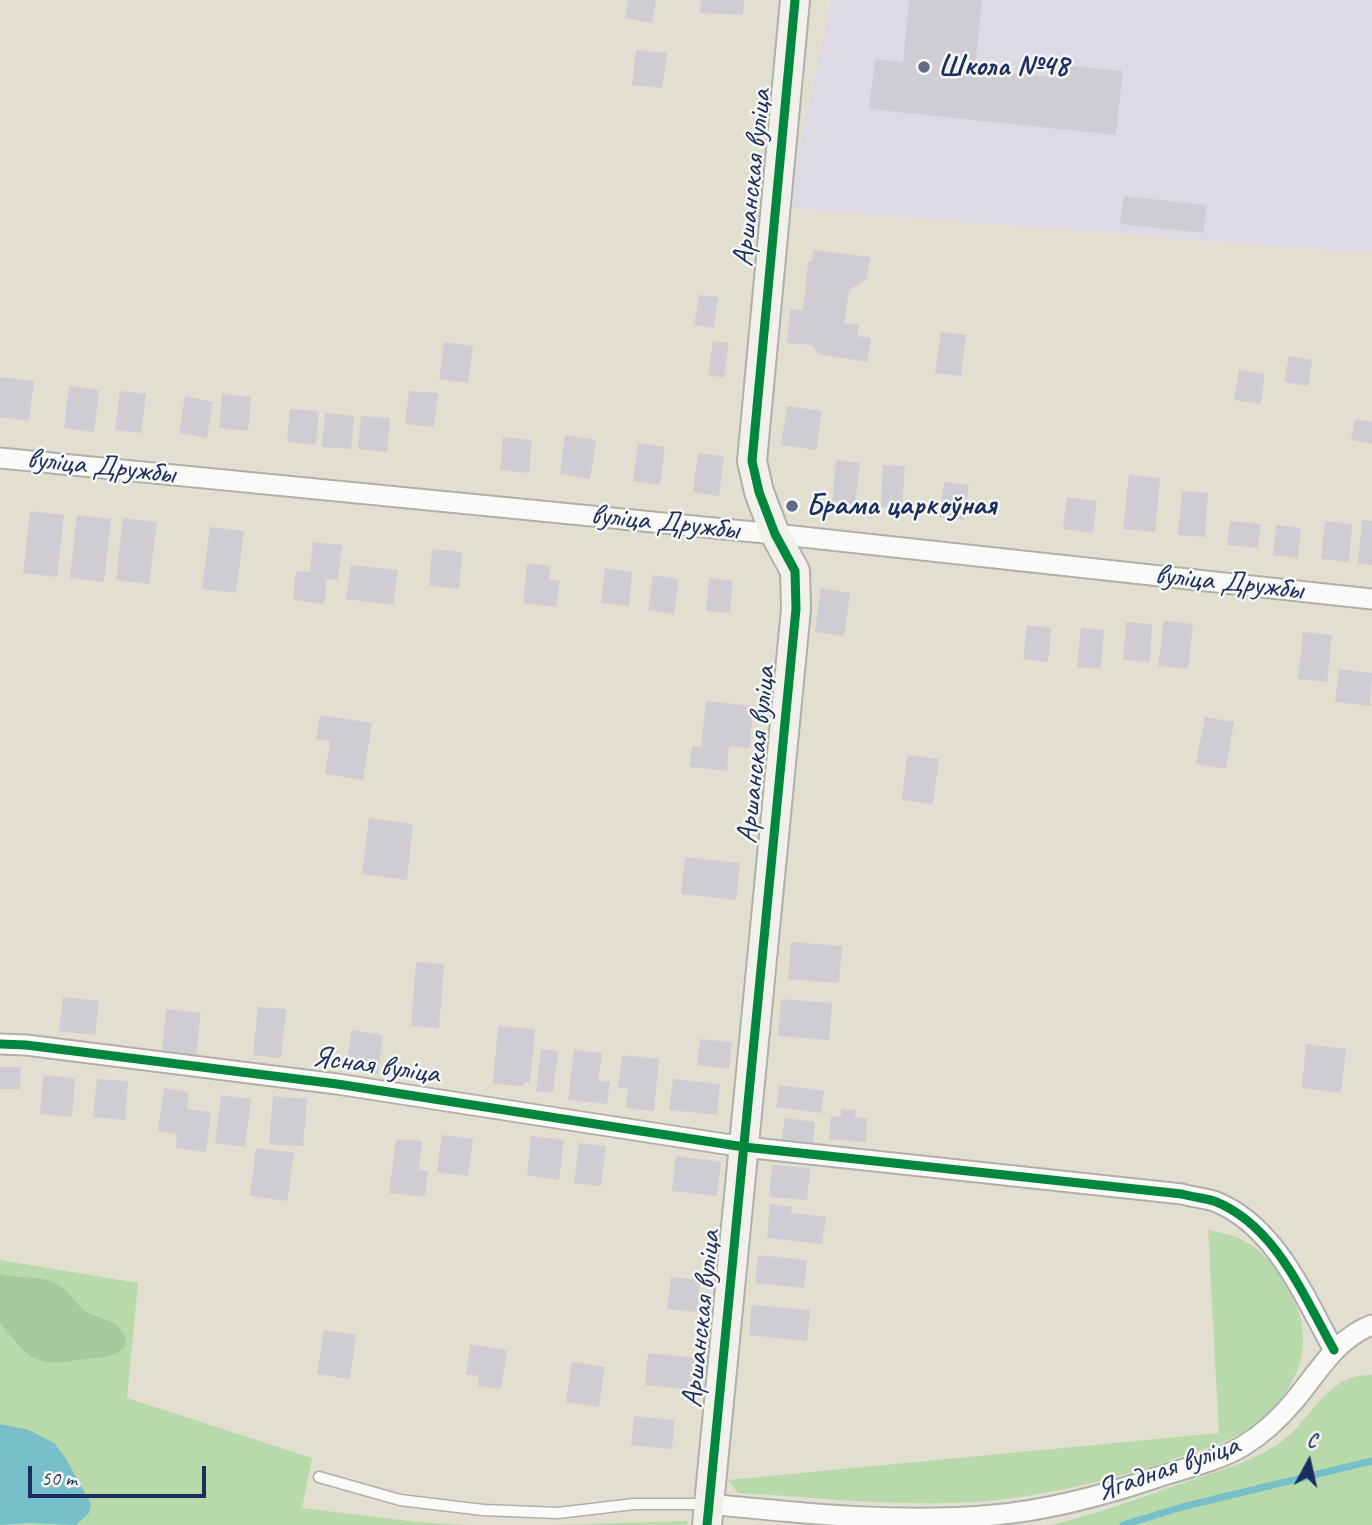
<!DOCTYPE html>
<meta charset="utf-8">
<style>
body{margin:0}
#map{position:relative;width:1372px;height:1525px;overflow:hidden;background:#e2dfd0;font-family:Caveat,sans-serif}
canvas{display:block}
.north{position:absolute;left:1274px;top:1427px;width:70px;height:70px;-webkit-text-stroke:5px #f6f6f2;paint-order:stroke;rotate:8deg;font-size:19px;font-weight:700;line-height:28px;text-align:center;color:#1b2f5e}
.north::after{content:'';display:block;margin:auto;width:24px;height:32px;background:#1b2f5e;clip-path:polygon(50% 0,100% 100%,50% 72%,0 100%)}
.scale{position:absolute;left:28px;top:1466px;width:178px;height:32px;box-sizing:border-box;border:4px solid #1b2f5e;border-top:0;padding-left:9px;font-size:21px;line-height:24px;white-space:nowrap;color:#1b2f5e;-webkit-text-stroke:5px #f6f6f2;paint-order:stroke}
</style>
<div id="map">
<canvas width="1372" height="1525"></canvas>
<div class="north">С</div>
<div class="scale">50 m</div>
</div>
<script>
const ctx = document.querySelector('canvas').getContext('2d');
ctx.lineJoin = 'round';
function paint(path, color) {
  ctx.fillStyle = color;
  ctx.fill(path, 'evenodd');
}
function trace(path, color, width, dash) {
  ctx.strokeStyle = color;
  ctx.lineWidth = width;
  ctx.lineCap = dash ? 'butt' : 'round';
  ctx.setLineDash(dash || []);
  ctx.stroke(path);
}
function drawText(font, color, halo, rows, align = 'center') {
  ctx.font = font + ' Caveat,sans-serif';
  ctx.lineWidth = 5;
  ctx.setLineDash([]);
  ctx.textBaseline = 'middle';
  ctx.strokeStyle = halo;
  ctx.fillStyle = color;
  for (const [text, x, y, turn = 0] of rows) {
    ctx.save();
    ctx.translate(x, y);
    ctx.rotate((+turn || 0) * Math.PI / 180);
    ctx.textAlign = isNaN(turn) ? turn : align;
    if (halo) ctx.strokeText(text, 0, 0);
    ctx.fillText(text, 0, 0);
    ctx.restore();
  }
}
const built = new Path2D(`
 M831,0H1372V254L787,208Z`);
const green = new Path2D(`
 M1208,1230C1219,1233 1233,1234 1243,1240C1267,1252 1286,1281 1296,1305C1317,1354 1289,1403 1246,1430C1227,1443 1204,1449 1183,1456C1108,1482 1029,1501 950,1503C879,1505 808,1497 738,1493L728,1480L1219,1433Z
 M0,1260L138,1283L127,1398L312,1458L302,1508L417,1522L468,1525H0Z
 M1372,1375V1525H1050C1095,1515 1139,1498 1183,1483C1215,1472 1248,1463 1277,1445C1312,1422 1325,1373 1372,1375Z
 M688,1521L687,1525H551Z`);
const forest = new Path2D(`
 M0,1274C17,1279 36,1275 53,1282C67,1287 73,1301 84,1310C95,1318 114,1319 121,1330C138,1356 100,1358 86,1359C68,1361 52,1367 34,1358C19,1351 12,1334 0,1324Z`);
const water = new Path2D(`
 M0,1424L29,1430L54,1443L65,1457L91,1504L89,1513L76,1525L28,1523L0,1525Z`);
const stream = new Path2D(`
 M1123,1525L1182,1507L1372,1461`);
const building = new Path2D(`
 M628,0H656L652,23L625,18Z
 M701,0H744L743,15L700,13Z
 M909,0H982L975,69L1059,78L1061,65L1123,71L1116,135L869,109L875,59L903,62Z
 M636,50L667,53L662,88L632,85Z
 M1124,196L1207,205L1203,233L1120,224Z
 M813,250L870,257L867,279L849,290L844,323L859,325L857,336L871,338L867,362L819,354L812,345L787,343L790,309L803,310L808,262L812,261Z
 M699,295L718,297L714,328L694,325Z
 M941,332L966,335L961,376L935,373Z
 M713,341L729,343L724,378L708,375Z
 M444,342L473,346L468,383L439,379Z
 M1289,356L1312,360L1308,386L1284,382Z
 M1239,370L1265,374L1261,404L1234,400Z
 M0,377L34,381L29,421L0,417Z
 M69,386L99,390L94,432L64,428Z
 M120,391L146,394L141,433L115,430Z
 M409,391L438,393L434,427L405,424Z
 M222,394L251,397L248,431L219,428Z
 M185,396L213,402L207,438L179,433Z
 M787,406L822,411L816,450L781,445Z
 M290,409L319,411L316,445L287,442Z
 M325,413L354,416L351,449L322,447Z
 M361,416L390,418L387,452L358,449Z
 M1355,419L1372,422V444L1351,440Z
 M565,435L596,440L590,479L560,474Z
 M503,437L532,440L529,473L500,470Z
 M638,443L665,447L660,485L633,481Z
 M698,453L724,456L719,496L693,492Z
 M836,460L860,463L855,505L832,502Z
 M883,465L905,466L902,509L881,507Z
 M1129,475L1160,478L1155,532L1123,529Z
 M944,482L969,485L964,520L940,517Z
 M1182,491L1208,493L1205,537L1178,535Z
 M1067,497L1097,501L1093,533L1063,529Z
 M30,511L64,515L57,577L23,573Z
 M77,515L111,519L104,582L70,578Z
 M123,518L157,522L149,584L116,580Z
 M1362,520L1372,521V565L1358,564Z
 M1230,521L1261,524L1258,548L1227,545Z
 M1325,521L1352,524L1349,562L1321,559Z
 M1276,525L1301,528L1298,558L1273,555Z
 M210,527L244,531L236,593L202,589Z
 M313,542L342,545L338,580L327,579L324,604L293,600L296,571L310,572Z
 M432,549L462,552L459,589L429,586Z
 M527,563L550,566L549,579L560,581L556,607L523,603Z
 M351,565L398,570L393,605L346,599Z
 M605,568L632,572L629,606L601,603Z
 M653,575L679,579L674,614L648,610Z
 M709,578L733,581L730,613L706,611Z
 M821,588L850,593L844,636L815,632Z
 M1164,621L1193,624L1188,669L1158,666Z
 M1126,622L1152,624L1150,662L1123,660Z
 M1027,625L1051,628L1048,662L1023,659Z
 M1081,628L1104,630L1101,669L1077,667Z
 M1303,632L1332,635L1327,682L1298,679Z
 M1339,669L1372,673L1370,706L1335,702Z
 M706,701L753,706L750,748L729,746L727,771L690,767L692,746L701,747Z
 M320,715L372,723L363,780L325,774L330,741L316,739Z
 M1205,717L1234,722L1226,769L1196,764Z
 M907,755L939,759L933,804L902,800Z
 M369,818L413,824L407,880L362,874Z
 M685,857L740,863L736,900L681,894Z
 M791,942L842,946L839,983L788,979Z
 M416,962L444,964L439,1028L411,1026Z
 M63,997L99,1001L95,1035L59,1031Z
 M781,999L832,1003L829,1040L778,1036Z
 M258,1007L286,1009L281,1058L253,1055Z
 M166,1009L201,1013L196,1055L162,1051Z
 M498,1026L535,1029L530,1083H525L524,1086L493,1084Z
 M352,1030L383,1035L378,1074L346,1069Z
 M700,1039L732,1042L729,1069L697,1065Z
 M1306,1044L1346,1049L1341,1093L1302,1088Z
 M541,1049L558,1051L553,1093L536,1091Z
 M574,1050L602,1053L598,1080L610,1082L607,1104L568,1100Z
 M622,1055L659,1059L654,1111L626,1108L628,1089L618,1088Z
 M0,1067H21L20,1089H0Z
 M43,1075L75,1078L72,1117L40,1114Z
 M97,1079L128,1081L125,1120L93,1117Z
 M673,1079L720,1084L717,1115L669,1110Z
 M779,1085L824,1091L821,1113L776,1107Z
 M164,1088L189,1092L187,1109L211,1112L206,1152L176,1148L177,1134L158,1131Z
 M221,1095L251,1099L245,1147L215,1143Z
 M273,1096L307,1099L303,1146L269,1144Z
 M841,1109L856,1110L855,1117L867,1118L866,1142L829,1139L831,1116L841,1117Z
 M785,1118L815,1122L813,1143L782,1140Z
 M442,1135L473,1139L468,1176L437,1172Z
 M531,1136L564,1140L559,1180L527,1175Z
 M396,1139L422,1141L419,1170L428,1171L425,1197L389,1193Z
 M579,1143L606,1146L601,1186L574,1183Z
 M256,1148L294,1153L287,1201L250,1196Z
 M676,1156L721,1162L717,1196L672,1191Z
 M772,1165L810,1168L807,1200L769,1197Z
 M770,1204L792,1207L791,1213L826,1217L822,1244L767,1238Z
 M758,1255L807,1260L804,1288L755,1283Z
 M671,1277L700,1280L697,1312L667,1309Z
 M752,1305L810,1310L807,1341L749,1335Z
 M324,1330L356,1335L350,1379L317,1374Z
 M470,1344L507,1350L501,1389L478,1386L479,1376L466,1374Z
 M648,1353L696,1358L692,1390L645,1385Z
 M572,1362L605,1367L599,1407L566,1402Z
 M634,1416L674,1420L672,1449L631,1445Z`);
const lane = new Path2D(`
 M319,1477L400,1500L483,1510L558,1513L634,1504H708`);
const street = new Path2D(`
 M0,458L775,534L1372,599
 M0,1044L26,1045L337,1084L744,1147L1182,1194C1192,1197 1204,1198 1214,1201C1276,1225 1304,1297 1334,1350
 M708,1504C802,1513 899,1524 994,1515C1050,1510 1105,1495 1158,1477C1186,1468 1218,1461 1243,1446C1263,1434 1279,1419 1294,1401C1318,1373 1335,1339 1372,1325`);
const secondary = new Path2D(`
 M707,1525L796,609L795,571L775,534L759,492L752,461L795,0`);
const cycleway = new Path2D(`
 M0,1044L26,1045L337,1084L744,1147L1182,1194C1192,1197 1204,1198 1214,1201C1276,1225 1304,1297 1334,1350
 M707,1525L796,609L795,571L775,534L759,492L752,461L795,0`);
const markers = [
 [924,67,7,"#616d86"],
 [792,506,7,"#616d86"]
];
const poiNames = [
 ["Школа №48",938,67],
 ["Брама царкоўная",806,506]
];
const streetNames = [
 ["Аршанская вуліца",753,178,-84],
 ["вуліца Дружбы",101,467,6],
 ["вуліца Дружбы",665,523,6],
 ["вуліца Дружбы",1229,583,6],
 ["Аршанская вуліца",757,755,-84],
 ["Ясная вуліца",376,1066,8],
 ["Аршанская вуліца",702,1319,-84],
 ["Ягадная вуліца",1168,1469,-19]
];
paint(built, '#dedae5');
paint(green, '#b8daab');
paint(forest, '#a8c9a0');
paint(water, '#77c0ca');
trace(stream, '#77c0ca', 7);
paint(building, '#d0ccd4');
trace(lane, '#b0b0ab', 13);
trace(street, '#b0b0ab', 23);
trace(secondary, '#b0b0ab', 32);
trace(lane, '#fbfaf8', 10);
trace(street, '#fbfaf8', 19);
trace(secondary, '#f2f0ea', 28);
trace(cycleway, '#00873e', 9);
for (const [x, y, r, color] of markers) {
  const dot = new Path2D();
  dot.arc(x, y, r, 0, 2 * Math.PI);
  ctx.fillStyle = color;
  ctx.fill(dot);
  trace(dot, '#f6f6f2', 2.5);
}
drawText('bold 30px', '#1b2f5e', '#f6f6f2', poiNames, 'left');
drawText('30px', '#1b2f5e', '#f6f6f2', streetNames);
</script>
